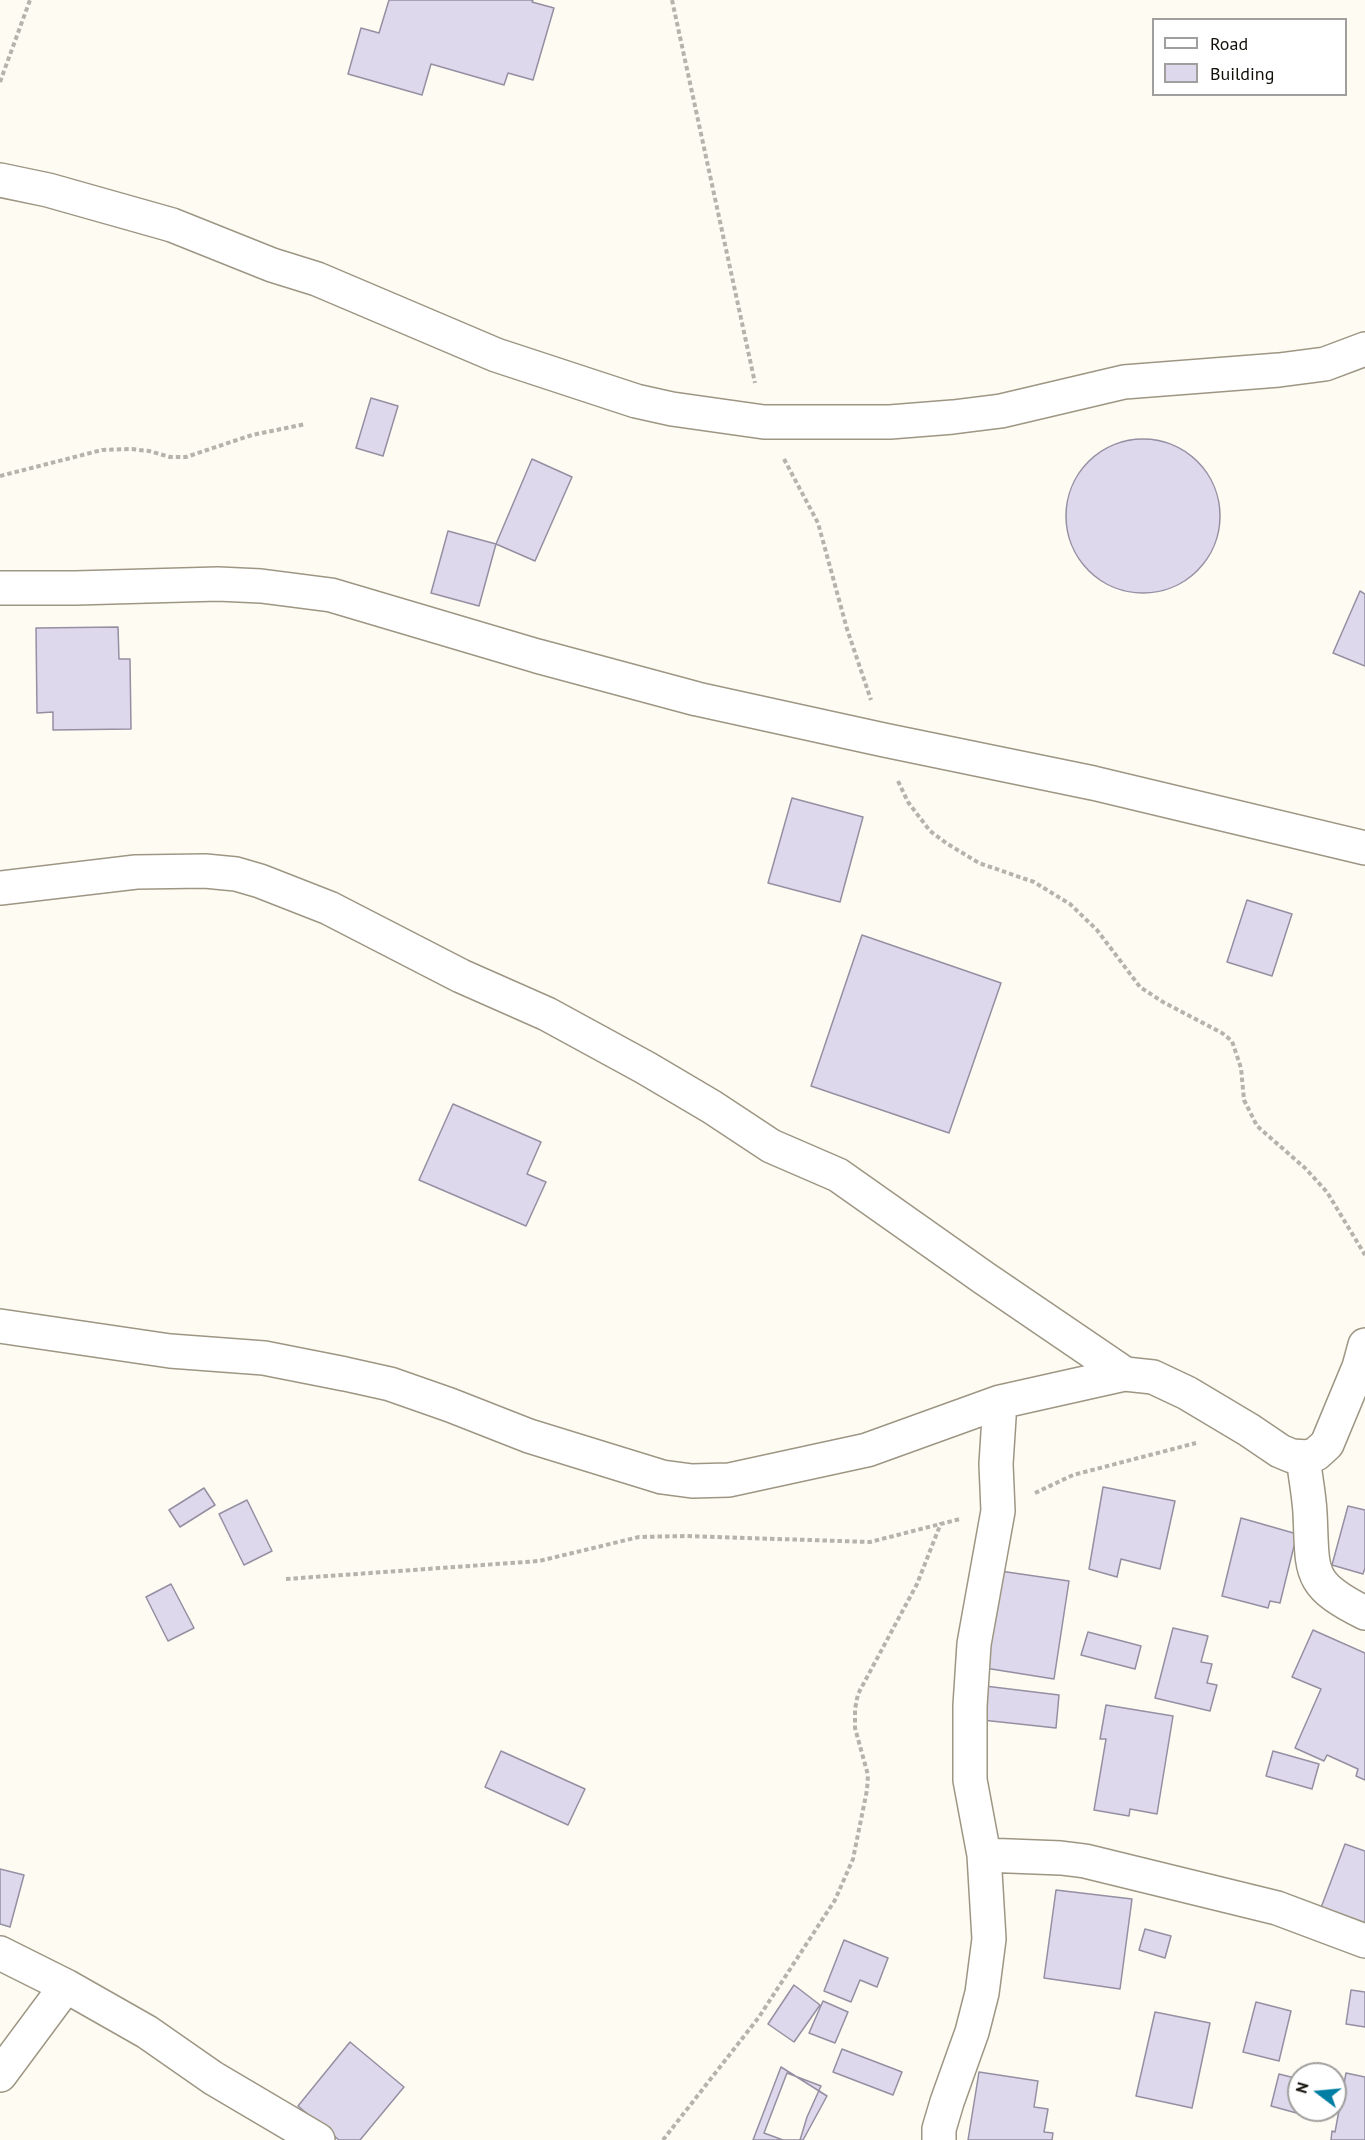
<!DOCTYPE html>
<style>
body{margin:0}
#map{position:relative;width:1365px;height:2140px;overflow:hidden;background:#fefbf3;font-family:"PT Sans",sans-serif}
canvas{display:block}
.legend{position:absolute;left:1152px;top:18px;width:195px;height:78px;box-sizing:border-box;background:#fff;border:2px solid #a09f9d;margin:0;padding:8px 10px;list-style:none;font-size:18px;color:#120f09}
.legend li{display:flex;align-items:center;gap:12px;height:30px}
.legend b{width:30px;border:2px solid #a09f9d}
.north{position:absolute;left:1287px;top:2062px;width:60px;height:60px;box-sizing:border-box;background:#fff;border:2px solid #a09f9d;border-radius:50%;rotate:286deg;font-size:16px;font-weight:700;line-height:24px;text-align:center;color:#120f09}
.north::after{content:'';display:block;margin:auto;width:21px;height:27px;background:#007ea4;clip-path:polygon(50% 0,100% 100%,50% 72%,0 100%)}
</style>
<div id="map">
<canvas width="1365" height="2140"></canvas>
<ul class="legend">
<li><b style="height:8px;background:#fff"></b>Road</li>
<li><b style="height:16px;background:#ded8ec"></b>Building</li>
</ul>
<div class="north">N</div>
</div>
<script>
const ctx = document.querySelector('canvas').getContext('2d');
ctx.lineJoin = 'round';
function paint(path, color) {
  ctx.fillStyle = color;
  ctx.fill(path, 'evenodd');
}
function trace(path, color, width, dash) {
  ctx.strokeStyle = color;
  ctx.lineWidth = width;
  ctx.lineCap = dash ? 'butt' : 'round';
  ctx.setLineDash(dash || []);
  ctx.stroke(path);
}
const building = new Path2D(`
 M389,0H533L532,2L554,8L533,80L508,73L504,85L431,64L422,95L348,74L361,28L379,33Z
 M371,398L398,406L383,456L356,448Z
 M1066 516a77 77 0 1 1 154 0a77 77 0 1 1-154 0Z
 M532,459L572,477L535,561L496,544Z
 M448,531L496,544L479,606L431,593Z
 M1360,591L1365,594V666L1333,653Z
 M118,627L119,659H130L131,729L53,730V712L37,713L36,628Z
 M792,798L863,817L840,902L768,883Z
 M1247,900L1292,914L1272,976L1227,962Z
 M862,935L1001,983L949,1133L811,1086Z
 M453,1104L541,1142L527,1174L546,1182L526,1226L419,1180Z
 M1103,1487L1175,1501L1160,1569L1121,1559L1117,1577L1089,1569Z
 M204,1488L215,1505L180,1527L169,1510Z
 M247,1500L272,1551L244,1565L219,1514Z
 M1348,1506L1365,1510V1568L1363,1574L1332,1565Z
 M1241,1518L1297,1534L1280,1603L1270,1601L1268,1608L1222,1596Z
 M1000,1571L1069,1581L1054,1679L985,1668Z
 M171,1584L194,1628L168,1641L146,1597Z
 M1173,1628L1208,1636L1201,1662L1212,1664L1207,1683L1217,1685L1210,1711L1155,1698Z
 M1313,1630L1365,1653V1780L1356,1776L1358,1769L1327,1755L1324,1761L1295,1748L1321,1689L1292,1677Z
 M1088,1632L1141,1646L1135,1669L1081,1655Z
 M985,1686L1059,1695L1056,1728L982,1720Z
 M1106,1705L1173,1716L1157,1814L1130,1809L1129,1816L1094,1810L1106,1739H1100Z
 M501,1751L585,1789L568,1825L485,1787Z
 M1273,1751L1319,1764L1312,1789L1266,1776Z
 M1345,1844L1365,1851V1930L1319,1913Z
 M0,1869L24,1875L10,1927L0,1924Z
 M1056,1890L1132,1899L1120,1989L1044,1978Z
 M1145,1929L1171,1936L1165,1958L1139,1950Z
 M844,1940L888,1958L877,1987L860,1980L851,2002L824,1991Z
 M794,1985L820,2005L794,2042L768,2024Z
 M1351,1990L1365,1992V2027L1346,2024Z
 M823,2001L848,2012L835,2043L809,2033Z
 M1256,2002L1291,2011L1279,2061L1243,2052Z
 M1155,2012L1210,2023L1192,2108L1136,2096Z
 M350,2042L404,2087L360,2140H339L298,2106Z
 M842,2049L902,2072L893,2095L833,2072Z
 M781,2067L827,2096L803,2140H753Z
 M979,2072L1038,2081L1034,2107L1048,2109L1044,2132L1053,2133L1052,2140H968Z
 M787,2073L821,2086L807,2117L800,2140H783L764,2133Z
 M1346,2073L1365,2077V2140H1331L1332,2131L1335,2132Z
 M1279,2074L1299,2079V2110H1325L1322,2120L1271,2106Z`);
const path = new Path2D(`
 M672,0L755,383
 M0,82L30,0
 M784,459L818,523L847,629L871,700
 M0,476L102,450L131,449L149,451L170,457H186L252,435L306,424
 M898,781L908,802L930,831L946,843L979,863L1034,882L1070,904L1097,930L1140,987L1163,1002L1222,1033L1232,1041L1241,1068L1244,1100L1257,1126L1305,1168L1327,1192L1365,1255
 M1035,1493L1073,1475L1196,1443
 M286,1579L539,1561L639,1537L686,1536L870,1542L960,1519
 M663,2140L759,2017L835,1900L853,1859L867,1790L868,1775L855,1728V1709L858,1694L917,1584L941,1523`);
const street = new Path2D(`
 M0,180L48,190L172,225L272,265L317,279L496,355L636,401L672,409L764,422H890L953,417L1001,411L1124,382L1279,370L1325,364L1365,349
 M0,588H76L218,584L261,586L331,595L537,656L697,699L884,740L1093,783L1365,848
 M0,888L136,872L205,871L236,874L260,881L329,908L461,976L547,1014L646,1068L712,1107L771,1146L838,1175L984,1278L1125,1374
 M0,1326L170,1351L264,1358L345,1374L390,1384L450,1405L529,1436L662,1477L692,1481L729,1480L867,1450L1000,1402L1125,1374L1153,1377L1187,1393L1249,1430L1280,1451L1292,1456L1308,1457L1316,1454L1327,1444L1359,1367L1365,1345
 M1303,1457C1305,1475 1309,1494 1310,1513C1313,1572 1306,1584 1365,1613
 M984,1855L1061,1858L1085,1861L1277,1908L1365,1941
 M0,1953L66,1986L147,2032L213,2078L318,2140
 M0,2075L66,1986
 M939,2140V2129L947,2102L972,2032L982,1993L989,1939L984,1855L970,1780V1706L974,1644L998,1511L996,1464L1000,1402`);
paint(building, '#ded8ec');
trace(building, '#958fa2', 1.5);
trace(street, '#9d9683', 36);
trace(path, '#b6b3ac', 4, [4.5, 3]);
trace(street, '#fff', 33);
</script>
